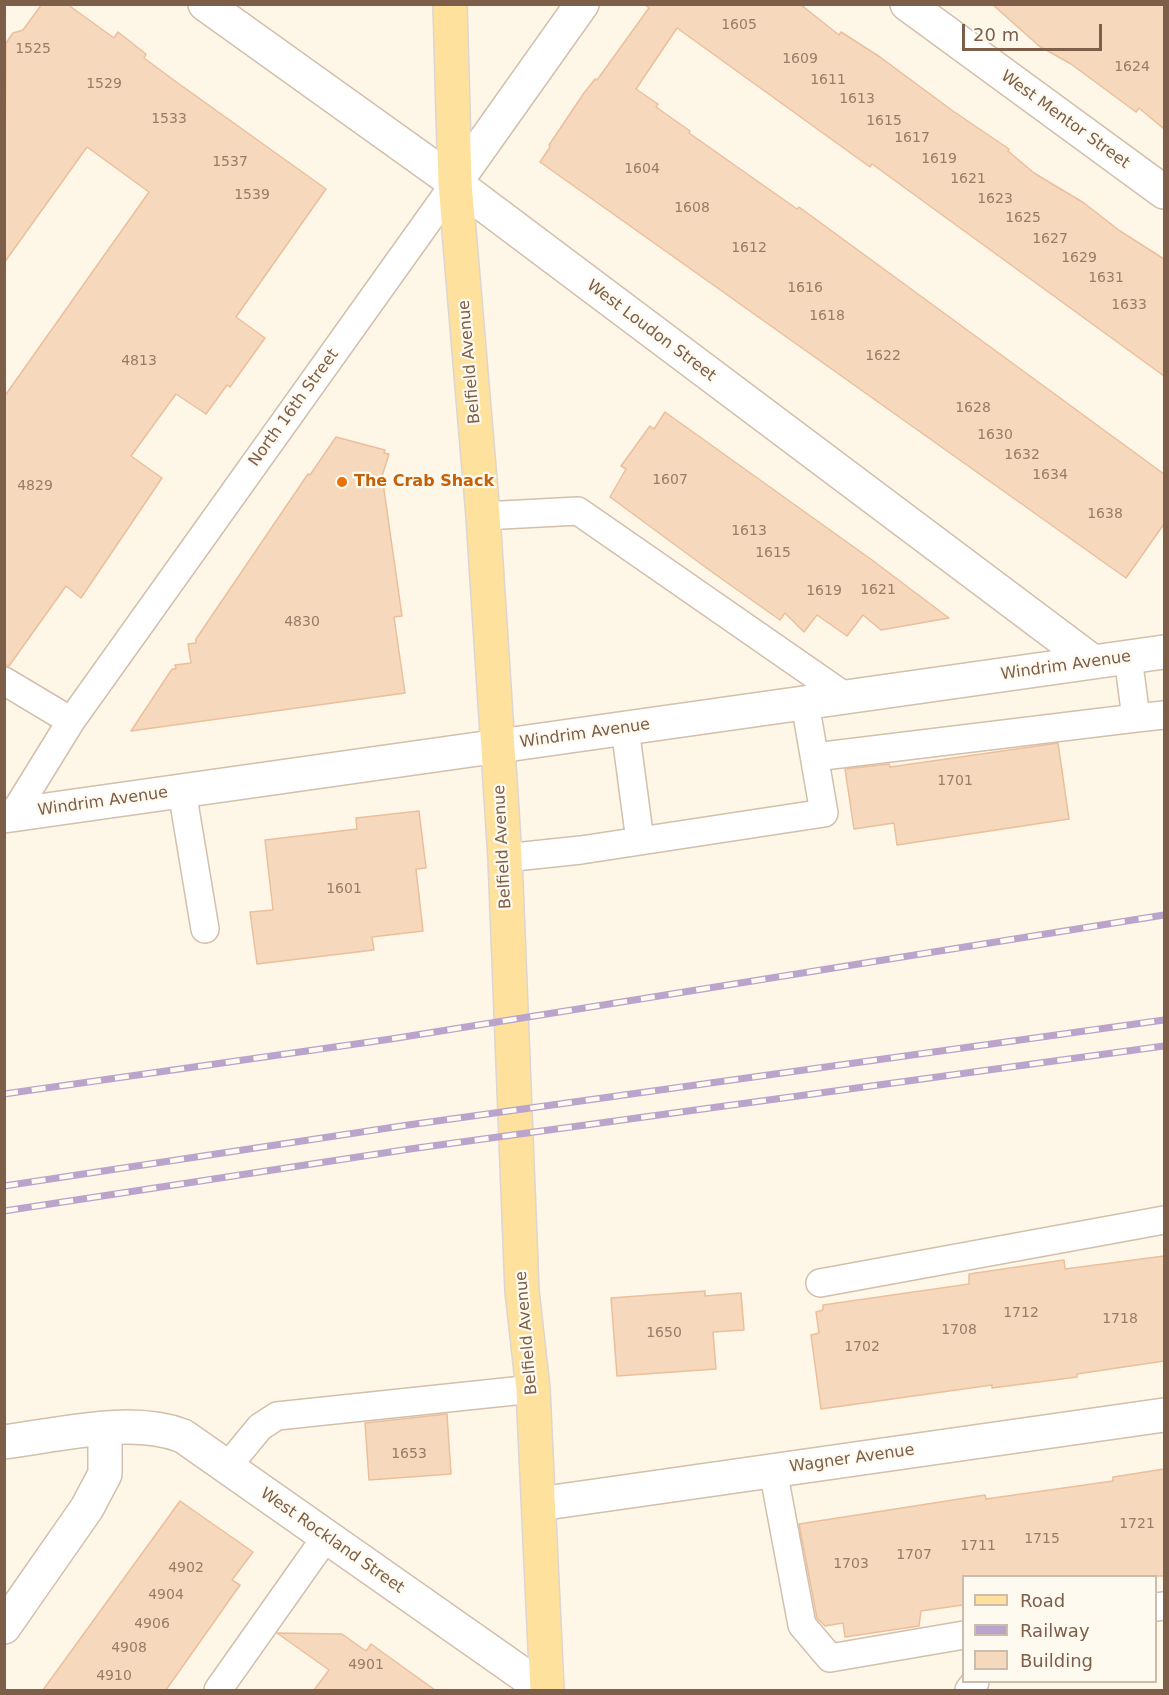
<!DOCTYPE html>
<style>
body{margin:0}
#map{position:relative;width:1169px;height:1695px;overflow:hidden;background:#fef7e8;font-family:"DejaVu Sans",sans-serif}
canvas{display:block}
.frame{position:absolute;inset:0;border:6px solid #7c5e49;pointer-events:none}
.legend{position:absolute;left:962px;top:1575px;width:195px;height:108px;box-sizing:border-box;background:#fffaf0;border:2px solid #cbbcad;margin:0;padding:8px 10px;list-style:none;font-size:18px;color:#7c5e49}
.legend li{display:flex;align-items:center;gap:12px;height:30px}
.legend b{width:30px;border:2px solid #cbbcad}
.scale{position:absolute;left:962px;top:24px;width:140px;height:27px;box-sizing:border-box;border:3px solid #7c5e49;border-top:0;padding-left:8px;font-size:18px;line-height:21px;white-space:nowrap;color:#7c5e49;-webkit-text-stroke:4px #fffaf0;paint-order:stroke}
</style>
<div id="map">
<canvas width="1169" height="1695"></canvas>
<div class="frame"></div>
<ul class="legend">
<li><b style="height:8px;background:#ffe19e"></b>Road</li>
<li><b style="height:8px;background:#bba4cb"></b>Railway</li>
<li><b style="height:16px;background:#f6d8bd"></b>Building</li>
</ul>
<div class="scale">20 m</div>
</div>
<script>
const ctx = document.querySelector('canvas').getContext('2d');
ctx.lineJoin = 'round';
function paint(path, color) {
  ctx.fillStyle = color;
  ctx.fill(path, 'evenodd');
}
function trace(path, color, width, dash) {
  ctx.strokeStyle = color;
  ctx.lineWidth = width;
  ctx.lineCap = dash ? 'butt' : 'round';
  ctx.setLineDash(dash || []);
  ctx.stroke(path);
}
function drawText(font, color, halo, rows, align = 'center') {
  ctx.font = font + ' "DejaVu Sans",sans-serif';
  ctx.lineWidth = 4.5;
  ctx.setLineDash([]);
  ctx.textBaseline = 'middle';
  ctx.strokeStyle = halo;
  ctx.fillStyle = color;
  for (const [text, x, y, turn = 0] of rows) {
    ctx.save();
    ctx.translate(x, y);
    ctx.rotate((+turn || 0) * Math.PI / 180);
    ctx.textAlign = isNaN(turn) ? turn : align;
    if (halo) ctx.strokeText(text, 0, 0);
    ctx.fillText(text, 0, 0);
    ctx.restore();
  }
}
const building = new Path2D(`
 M42,4H67L114,38L118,32L146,54L144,58L175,81L326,189L236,317L265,338L230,387L227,385L206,414L176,394L131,456L162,478L81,598L66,586L9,666L4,665V397L149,192L87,147L4,263L6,43L13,33L23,30Z
 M644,4H800L839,35L841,32L880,57L953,111L1009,149L1008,151L1034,173L1084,203L1120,231L1164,259V376L872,164L870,167L677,28L636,89L658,104L656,107L690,131L689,133L797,209L799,207L1164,474V524L1126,578L540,162L550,147L549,145L584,93L595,79L597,80L649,8Z
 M992,4H1164V129L1139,108L1136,112L1071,64L1039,46Z
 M665,412L872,560L949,618L881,630L863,615L847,636L817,615L804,632L785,613L780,620L712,572L610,497L626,469L621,466L650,426L654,429Z
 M336,437L385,450L384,453L389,454L382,476L402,616L394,617L405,693L131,731L172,669H176L175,665L191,663L188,644L196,643V639L308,474L310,475Z
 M1058,743L1069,819L897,845L894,823L854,829L845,769L889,764L890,767Z
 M419,811L426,868L416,869L423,931L372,937L374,950L257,964L250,912L273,910L265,840L357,829L356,818Z
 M1164,1256V1361L1077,1374V1377L992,1388V1385L821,1409L811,1335L819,1333L816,1312L823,1310V1305L969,1284V1274L1064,1260L1065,1269Z
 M705,1291V1296L741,1293L744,1330L713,1332L716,1369L617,1376L611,1298Z
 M447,1414L451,1474L369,1480L365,1423Z
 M1164,1469V1576H963V1605L921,1611L919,1626L845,1637L843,1623L825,1626L817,1618L799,1524L985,1495L986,1499L1113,1481V1477Z
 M180,1501L253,1552L232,1580L240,1585L166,1690H43Z
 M277,1633L342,1634L366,1651L371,1644L435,1690H314L329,1670Z`);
const lane = new Path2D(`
 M483,516L578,511L846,697
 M1128,657L1136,718L1164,715
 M4,681L71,721
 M625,728L640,841
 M815,757L1136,718
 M182,791L205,929
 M13,815L71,721L455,183
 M505,858L581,850L824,813L805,703
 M820,1283L1164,1220
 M227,1467L260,1427L277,1416L533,1389
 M773,1470L802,1625L830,1658L964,1635
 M1156,1607L1164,1606
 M218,1690L326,1537
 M969,1690L975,1682`);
const street = new Path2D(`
 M205,4L455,183L1093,662
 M907,4L1164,192
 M455,183L582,4
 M4,816L1164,652
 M4,1442C59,1435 131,1416 183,1436L545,1690
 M539,1504L1164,1415
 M4,1627L87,1508L105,1474V1429`);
const primary = new Path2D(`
 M450,4L455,183L483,516L505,858L522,1291L533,1389L547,1690`);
const rail = new Path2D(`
 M4,1094L391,1039L1164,915
 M4,1186L408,1125L1164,1020
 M4,1211L410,1149L1164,1046`);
const markers = [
 [342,482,6,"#e8710a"]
];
const numberNames = [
 ["1605",739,25],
 ["1525",33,49],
 ["1609",800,59],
 ["1624",1132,67],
 ["1611",828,80],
 ["1529",104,84],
 ["1613",857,99],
 ["1533",169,119],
 ["1615",884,121],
 ["1617",912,138],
 ["1619",939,159],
 ["1537",230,162],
 ["1604",642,169],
 ["1621",968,179],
 ["1539",252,195],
 ["1623",995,199],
 ["1608",692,208],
 ["1625",1023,218],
 ["1627",1050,239],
 ["1612",749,248],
 ["1629",1079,258],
 ["1631",1106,278],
 ["1616",805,288],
 ["1633",1129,305],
 ["1618",827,316],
 ["1622",883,356],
 ["4813",139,361],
 ["1628",973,408],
 ["1630",995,435],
 ["1632",1022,455],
 ["1634",1050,475],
 ["1607",670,480],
 ["4829",35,486],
 ["1638",1105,514],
 ["1613",749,531],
 ["1615",773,553],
 ["1621",878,590],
 ["1619",824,591],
 ["4830",302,622],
 ["1701",955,781],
 ["1601",344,889],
 ["1712",1021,1313],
 ["1718",1120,1319],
 ["1708",959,1330],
 ["1650",664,1333],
 ["1702",862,1347],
 ["1653",409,1454],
 ["1721",1137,1524],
 ["1715",1042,1539],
 ["1711",978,1546],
 ["1707",914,1555],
 ["1703",851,1564],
 ["4902",186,1568],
 ["4904",166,1595],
 ["4906",152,1624],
 ["4908",129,1648],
 ["4901",366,1665],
 ["4910",114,1676]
];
const streetNames = [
 ["West Mentor Street",1065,120,36],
 ["West Loudon Street",651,331,37],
 ["Belfield Avenue",470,362,-95],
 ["North 16th Street",294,408,-54],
 ["Windrim Avenue",1066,666,-8],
 ["Windrim Avenue",585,734,-8],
 ["Windrim Avenue",103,802,-8],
 ["Belfield Avenue",503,847,-93],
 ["Belfield Avenue",527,1333,-95],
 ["Wagner Avenue",852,1459,-8],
 ["West Rockland Street",332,1541,35]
];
const foodNames = [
 ["The Crab Shack",354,482]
];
paint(building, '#f6d8bd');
trace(building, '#ebbf9c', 1.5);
trace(lane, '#d3bfac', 30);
trace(street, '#d3bfac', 36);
trace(primary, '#ddd5d0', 36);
trace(lane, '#fff', 27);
trace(street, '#fff', 33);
trace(primary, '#ffe19e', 33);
trace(rail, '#bba4cb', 7);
trace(rail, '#fffaf0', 4.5, [14]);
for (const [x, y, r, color] of markers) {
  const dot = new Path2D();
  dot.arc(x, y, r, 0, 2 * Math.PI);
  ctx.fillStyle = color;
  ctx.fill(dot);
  trace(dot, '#fffaf0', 2);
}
drawText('14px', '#9a7c66', null, numberNames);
drawText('16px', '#7c5e49', '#fffaf0', streetNames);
drawText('bold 16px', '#c56008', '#fffaf0', foodNames, 'left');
</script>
